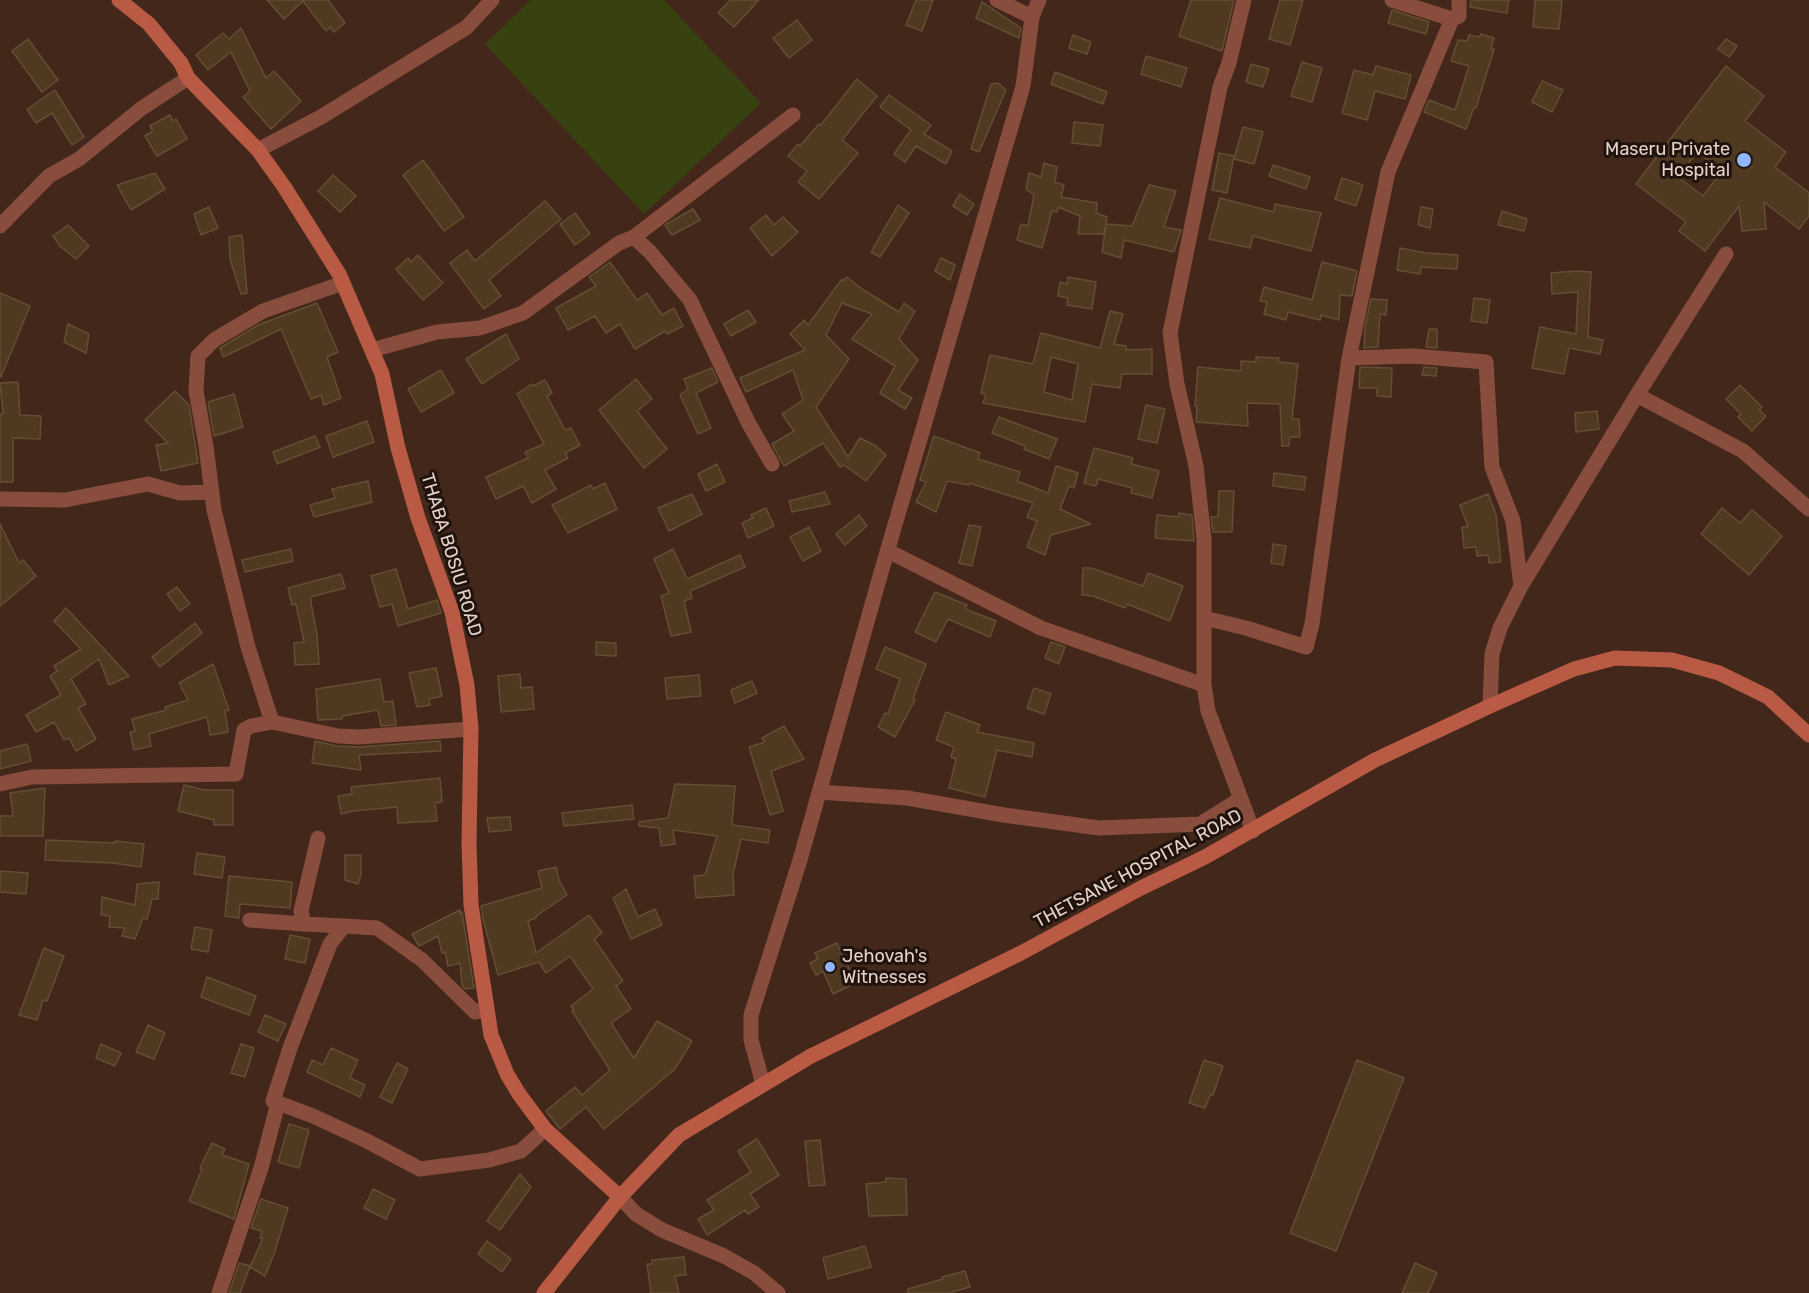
<!DOCTYPE html>
<style>
body{margin:0}
canvas{display:block;background:#43271a}
</style>
<canvas width="1809" height="1293"></canvas>
<script>
const ctx = document.querySelector('canvas').getContext('2d');
ctx.lineJoin = 'round';
function paint(path, color) {
  ctx.fillStyle = color;
  ctx.fill(path, 'evenodd');
}
function trace(path, color, width, dash) {
  ctx.strokeStyle = color;
  ctx.lineWidth = width;
  ctx.lineCap = dash ? 'butt' : 'round';
  ctx.setLineDash(dash || []);
  ctx.stroke(path);
}
function drawText(font, color, halo, rows, align = 'center') {
  ctx.font = font + ' Rubik,sans-serif';
  ctx.lineWidth = 6;
  ctx.setLineDash([]);
  ctx.textBaseline = 'middle';
  ctx.strokeStyle = halo;
  ctx.fillStyle = color;
  for (const [text, x, y, turn = 0] of rows) {
    ctx.save();
    ctx.translate(x, y);
    ctx.rotate((+turn || 0) * Math.PI / 180);
    ctx.textAlign = isNaN(turn) ? turn : align;
    if (halo) ctx.strokeText(text, 0, 0);
    ctx.fillText(text, 0, 0);
    ctx.restore();
  }
}
const green = new Path2D(`
 M531,0H664L761,103L644,214L485,44Z`);
const building = new Path2D(`
 M267,0H328L345,23L334,32L330,27L326,31L303,1L284,19Z
 M730,0H759L734,27L718,13Z
 M916,0H933L922,31L906,25Z
 M1191,0H1234L1222,51L1179,36Z
 M1280,0H1303L1290,45L1269,39Z
 M1471,0H1509L1507,13L1470,7Z
 M1535,0H1562L1559,29L1533,27Z
 M982,2L1021,28L1019,38L976,18Z
 M1392,10L1429,22L1426,34L1388,23Z
 M797,20L812,40L789,58L773,38Z
 M241,28L266,78L274,71L301,101L271,129L243,97L250,91L231,52L208,70L196,55L223,33L229,39Z
 M1481,34L1494,38L1491,49H1494L1476,108L1474,107L1466,129L1424,112L1429,100L1455,110L1469,66L1451,61L1458,40L1467,41L1469,35L1480,37Z
 M1073,35L1091,42L1087,54L1069,48Z
 M28,39L58,80L42,92L12,51Z
 M1726,39L1737,46L1729,57L1718,49Z
 M1146,56L1187,68L1181,87L1141,74Z
 M1302,62L1322,68L1312,102L1291,96Z
 M1251,64L1269,69L1263,87L1246,82Z
 M1376,66L1411,75L1405,99L1375,91L1367,120L1342,113L1354,70L1373,75Z
 M1726,66L1764,96L1745,121L1786,152L1775,167L1809,193V216L1799,229L1764,202L1766,229L1742,231L1739,206L1705,251L1679,231L1686,222L1636,184ZM1697,152L1722,171L1703,196L1678,177Z
 M1055,72L1107,92L1103,104L1051,84Z
 M857,79L877,96L842,140L858,153L819,199L798,182L807,171L788,156L798,144L800,146L819,124L821,125Z
 M1542,81L1563,90L1552,112L1532,102Z
 M998,83L1006,90L979,152L971,149L991,84Z
 M55,90L84,137L72,145L52,113L36,123L27,109Z
 M889,95L931,125L924,134L952,151L946,164L916,146L905,162L894,154L911,130L880,107Z
 M170,115L173,121L176,119L187,139L157,156L145,136L153,131L150,126Z
 M1074,122L1103,125L1100,146L1072,143Z
 M1243,127L1263,132L1254,164L1234,159Z
 M1219,153L1234,156L1227,193L1212,190Z
 M423,160L464,217L444,231L403,175Z
 M1044,163L1057,167L1055,182L1064,185L1061,197L1097,203L1096,213L1107,217L1104,234H1078L1080,216L1058,207L1057,212L1052,211L1042,248L1017,240L1021,224L1028,226L1034,195L1026,189L1029,173L1041,177Z
 M1273,165L1310,177L1306,189L1269,176Z
 M155,173L165,189L131,210L117,185Z
 M333,175L356,196L340,212L318,191Z
 M1342,178L1363,185L1356,206L1335,199Z
 M1149,185L1176,191L1164,227L1181,230L1174,252L1124,240L1121,258L1102,252L1106,224L1132,226Z
 M960,194L974,204L967,215L953,206Z
 M1220,198L1274,212L1275,204L1321,213L1311,251L1253,236L1250,248L1209,239Z
 M545,201L561,219L489,280L501,296L484,309L450,263L467,250L475,261Z
 M898,205L909,213L880,257L871,252Z
 M209,207L218,228L201,235L194,214Z
 M1421,207L1433,209L1430,228L1418,225Z
 M693,209L700,220L672,235L665,225Z
 M1502,211L1527,219L1524,231L1498,225Z
 M575,213L590,234L575,245L560,224Z
 M766,215L774,225L783,217L798,232L772,256L750,228Z
 M68,225L89,246L76,259L61,247L53,236Z
 M242,235L247,293L241,294L230,259L229,237Z
 M1400,248L1426,253L1458,255L1457,269L1421,267L1420,274L1397,270Z
 M418,255L443,283L423,300L396,269L408,258L411,262Z
 M941,258L955,265L950,280L935,271Z
 M610,262L637,300L647,293L662,315L674,308L683,326L667,334L665,331L635,349L620,324L606,333L595,316L568,330L556,308L596,286L589,277Z
 M1322,262L1357,271L1352,296L1340,295L1339,320L1321,315L1320,320L1288,312L1286,320L1264,314L1267,302L1260,301L1264,287L1312,300Z
 M1576,271L1591,272L1588,337L1603,340L1600,354L1569,348L1564,374L1532,368L1540,327L1576,334L1578,292L1552,294L1551,273Z
 M847,277L862,289L899,312L904,303L915,311L899,339L918,360L898,390L912,398L905,409L880,393L895,366L852,339L872,314L842,303L826,335L849,359L816,407L848,457L860,438L876,446L886,455L866,481L844,465L840,467L823,443L784,466L772,444L794,431L782,414L803,400L793,370L746,392L740,378L805,350L790,334L804,320L808,325L842,279L843,281Z
 M1068,277L1096,282L1092,309L1067,305L1068,298L1058,296L1060,282L1067,284Z
 M0,293L30,306L1,377H0Z
 M1474,298L1490,300L1487,323L1471,321Z
 M1371,299L1387,300L1386,315L1380,314L1378,347L1364,348L1365,327Z
 M317,303L338,352L327,357L341,398L324,405L321,395L311,399L281,329L223,357L220,348L258,325Z
 M748,310L756,322L731,336L724,324Z
 M1110,311L1123,314L1114,344L1126,346V350L1152,349V374H1122L1120,388L1092,384L1085,422L983,403L986,395L981,393L990,355L1033,364L1041,333L1100,348ZM1051,357L1078,364L1072,400L1044,392Z
 M68,324L89,334L86,353L64,342Z
 M1429,329H1437V348L1426,347Z
 M506,334L519,359L482,384L466,359Z
 M1256,357L1279,358L1278,362L1298,364L1292,419H1299L1300,437H1290L1289,446H1282L1280,404L1247,403L1248,426L1196,422L1197,406H1195L1198,367L1241,371V361L1256,362Z
 M1360,367L1392,368L1391,397L1377,396V388H1359Z
 M1424,367L1437,368L1436,376L1422,375Z
 M712,368L718,382L696,393L711,428L698,434L680,395L688,389L684,379Z
 M441,370L454,393L421,412L408,389Z
 M636,379L652,399L637,411L667,449L644,468L599,410Z
 M545,380L552,393L547,396L565,430L571,428L580,445L565,453L568,458L545,470L556,489L532,503L523,486L496,499L486,477L528,458L525,452L544,444L517,394L532,384L533,386Z
 M18,382L20,415L41,416L40,439L13,438V482H0V414H3L0,383Z
 M1740,385L1762,407L1759,410L1766,416L1752,431L1738,417L1741,414L1726,399Z
 M175,391L189,405L198,463L161,471L156,445L168,443L145,420Z
 M234,394L243,427L214,436L208,402Z
 M1146,405L1165,409L1157,443L1138,439Z
 M1597,411L1599,429L1576,432L1575,413Z
 M999,417L1057,439L1049,459L1024,449L1025,446L992,433Z
 M367,421L374,442L333,457L326,436Z
 M315,436L320,447L277,464L273,452Z
 M934,436L980,453L978,459L1020,472L1017,481L1048,493L1056,466L1078,473L1074,488L1069,486L1060,509L1091,524L1051,535L1045,555L1027,547L1037,521L1027,517L1033,503L969,483V485L947,481L936,512L916,502L926,482L920,480Z
 M1094,448L1133,458L1131,464L1159,471L1152,498L1131,493L1132,488L1098,479L1096,486L1084,483Z
 M717,464L725,482L706,491L698,474Z
 M1274,473L1306,477L1304,490L1273,486Z
 M368,481L372,502L314,517L310,505L335,498L332,489Z
 M605,483L617,509L568,533L552,505L591,485L593,489Z
 M1219,491H1234L1232,532H1213L1211,517H1218Z
 M825,492L830,504L792,512L789,501Z
 M692,494L702,514L669,531L658,508Z
 M1488,494L1496,514L1501,562L1489,563L1488,555L1477,556L1476,547L1464,548L1462,527H1468L1460,505Z
 M766,508L774,526L748,538L742,523L753,518L751,515Z
 M1722,508L1740,523L1752,510L1782,536L1749,575L1701,534Z
 M1179,513L1192,515L1194,541L1155,538L1157,515L1179,517Z
 M859,515L867,526L845,545L836,534Z
 M0,524L19,563L23,560L36,576L0,606Z
 M969,525L981,527L972,566L959,563Z
 M809,527L821,551L803,561L790,537Z
 M1273,544L1286,546L1283,565L1271,563Z
 M291,549L293,561L245,572L242,560Z
 M673,549L687,579L740,555L745,567L690,591L692,598L684,601L691,632L671,636L661,596L669,593L654,559Z
 M1083,568H1091L1143,586L1148,573L1183,586L1170,621L1127,604L1125,608L1093,596L1082,595Z
 M396,569L408,609L437,600L441,613L398,626L392,604L380,607L371,576Z
 M341,574L345,588L310,597L317,635L319,664L295,665L294,643L304,642L296,604L292,605L288,588Z
 M177,587L190,604L180,611L167,594Z
 M935,592L967,605L965,609L996,621L990,637L948,619L936,642L915,632Z
 M66,608L129,676L109,685L99,659L71,679L86,704L78,708L96,739L76,751L69,738L64,740L54,722L36,732L26,715L61,695L50,676L57,671L54,666L81,649L54,621Z
 M195,623L202,633L160,667L152,657Z
 M596,642L616,643V656L596,655Z
 M1051,642L1065,647L1059,664L1045,658Z
 M885,647L926,664L913,699L915,700L895,737L878,727L885,713L888,714L900,679L876,669Z
 M213,664L229,710L225,711L228,732L210,735L207,717L149,734L151,746L134,750L130,732L135,731L132,719L166,710L165,707L188,700L179,683Z
 M436,668L442,696L429,699L430,705L417,707L409,673Z
 M520,674L521,688L532,687L534,709L501,712L498,676Z
 M699,675L701,696L667,699L665,678Z
 M380,679L384,702L393,701L396,725L381,726L378,710L342,716V719L318,720L316,689Z
 M752,681L757,693L735,703L731,690Z
 M1034,688L1051,694L1044,714L1027,708Z
 M946,712L980,725L977,732L1034,743L1032,757L997,750L985,797L949,788L956,759L951,757L954,747L936,740Z
 M784,726L804,759L771,771L783,811L770,815L749,747L765,742L762,738Z
 M315,741L337,746L359,747L440,741L441,751L359,755L361,770L312,763Z
 M27,744L31,761L0,769V751Z
 M440,778L442,802L435,803L437,821L398,823L397,807L353,811L341,814L338,796L352,794L351,787Z
 M675,784L735,786L732,825L770,830L768,843L741,839L733,874L734,895L696,898L694,876L705,875L717,836L673,830L675,844L661,846L659,828L639,826V822L668,818Z
 M184,785L204,790H233V825H214V820L178,811Z
 M45,788L43,836H0V816H13L10,793Z
 M632,805L634,819L564,826L562,813Z
 M510,817L511,830L489,832L487,818Z
 M46,840L115,843V841L144,844L141,867L113,863L45,860Z
 M197,853L225,857L222,878L194,874Z
 M345,855H361V875L358,884L345,880Z
 M556,867L559,880L567,895L536,916V918L528,921L536,953L589,915L602,933L594,939L623,981L616,986L631,1009L611,1023L634,1058L657,1021L692,1041L675,1069L604,1129L586,1107L560,1129L546,1111L575,1087L582,1095L610,1070L572,1011L574,1010L571,1006L593,989L570,956L546,973L539,962L498,975L483,919L481,906L542,888L538,871Z
 M0,871L28,873L26,894L0,892Z
 M229,876L292,882L290,908L240,904L239,918L225,916Z
 M159,882L158,899H152L147,919L143,918L135,939L122,936L125,928L109,927L110,916L101,915L102,897L135,905L137,884Z
 M626,889L638,917L655,909L662,925L631,939L613,898Z
 M460,910V913L462,912L474,988L465,989L462,985L460,963L448,966L445,952L442,953L438,936L419,946L412,934Z
 M195,927L212,930L208,952L191,949Z
 M290,935L310,939L305,963L285,959Z
 M837,943L856,983L833,994L823,971L816,975L810,963L818,959L815,953Z
 M44,948L64,956L47,1001L43,1000L37,1020L19,1015Z
 M207,977L256,996L249,1015L201,997Z
 M265,1015L286,1024L278,1041L258,1032Z
 M148,1025L165,1033L154,1059L136,1052Z
 M101,1044L121,1053L115,1066L96,1058Z
 M241,1044L254,1048L245,1077L231,1073Z
 M331,1048L358,1060L350,1078L365,1085L360,1097L307,1072L312,1060L323,1065Z
 M1204,1060L1223,1066L1213,1095H1210L1205,1108L1189,1103Z
 M1357,1060L1404,1078L1336,1251L1290,1233Z
 M397,1063L408,1069L392,1103L380,1097Z
 M289,1124L309,1130L299,1168L278,1162Z
 M757,1139L779,1175L750,1194L759,1207L748,1214L745,1210L707,1235L698,1219L714,1210L707,1200L751,1172L738,1151Z
 M820,1140L825,1185L809,1186L805,1141Z
 M212,1143L225,1149L222,1155L249,1164L234,1219L189,1201L202,1169L200,1168Z
 M520,1174L531,1187L500,1230L487,1221Z
 M886,1178L906,1179L907,1215L869,1216L866,1184L886,1182Z
 M373,1189L395,1200L386,1219L364,1208Z
 M261,1199L288,1208L274,1254L265,1276L250,1267L263,1238H260L262,1231L251,1228Z
 M487,1241L511,1259L502,1272L478,1254Z
 M865,1246L871,1267L828,1279L823,1258Z
 M684,1257L686,1275L675,1276L679,1293H651L647,1264H652V1260Z
 M239,1263L250,1266L240,1293H229Z
 M1415,1263L1437,1273L1428,1293H1402Z
 M965,1271L970,1287L948,1293H908V1289L943,1279L942,1277Z`);
const street = new Path2D(`
 M997,0L1032,17
 M1244,0L1229,63L1220,87L1170,333L1177,384L1196,466L1204,539V685L1208,711L1253,831
 M1392,0L1452,19
 M258,150L321,117L467,27L492,0
 M0,226L49,176L79,159L142,108L188,78
 M634,237L650,252L690,300L749,424L772,464
 M372,350L437,332L480,328L523,313L619,243L634,237L793,115
 M1349,358L1413,356L1486,362L1492,467L1513,521L1521,586
 M1637,395L1743,451L1809,509
 M0,499L65,500L148,484L180,493L212,492
 M888,551L1041,628L1204,685
 M1204,618L1246,628L1306,647L1312,624L1349,358L1388,172L1452,19L1459,16V0
 M1490,706L1492,654L1500,628L1521,586L1637,395L1726,254
 M272,722L248,647L214,510L206,446L196,391L198,356L214,340L263,311L343,283
 M0,784L32,777L236,774L244,730L251,726L272,722L338,736L359,737L471,729
 M819,792L907,798L1004,815L1099,828L1200,824L1240,799
 M318,838L301,911L304,924L344,926
 M250,920L304,924
 M486,1009L475,1012L422,960L377,928L344,926L330,944L290,1048L273,1101L313,1116L365,1140L420,1169L489,1160L521,1151L545,1129
 M763,1084L751,1040V1015L800,860L878,583L1023,86L1032,17L1039,0
 M620,1197L636,1214L662,1230L724,1256L754,1273L778,1293
 M219,1293L261,1168L278,1103`);
const secondary = new Path2D(`
 M119,0L149,24L181,63L188,78L258,150L285,188L339,274L382,374L398,448L418,518L452,612L467,685L471,729L469,843L471,905L491,1035L507,1074L519,1094L545,1129L620,1197
 M544,1293L620,1197L679,1135L811,1056L1021,953L1141,888L1205,857L1375,760L1490,706L1574,669L1615,658L1672,660L1719,673L1768,697L1809,735`);
const markers = [
 [1744,160,8,"#91b8fd"],
 [830,967,6,"#91b8fd"]
];
const poiNames = [
 ["Maseru Private",1730,150],
 ["Hospital",1730,171],
 ["Jehovah's",842,957,"left"],
 ["Witnesses",842,978,"left"]
];
const streetNames = [
 ["THABA BOSIU ROAD",451,555,73],
 ["THETSANE HOSPITAL ROAD",1138,869,-28]
];
paint(green, '#384110');
paint(building, '#4f3a21');
trace(building, '#634e34', 1.5);
trace(street, '#894d3e', 15);
trace(secondary, '#b95a44', 15);
for (const [x, y, r, color] of markers) {
  const dot = new Path2D();
  dot.arc(x, y, r, 0, 2 * Math.PI);
  ctx.fillStyle = color;
  ctx.fill(dot);
  trace(dot, '#20130e', 2);
}
drawText('18px', '#e5d2ca', '#20130e', poiNames, 'right');
drawText('18px', '#e5d2ca', '#20130e', streetNames);
</script>
